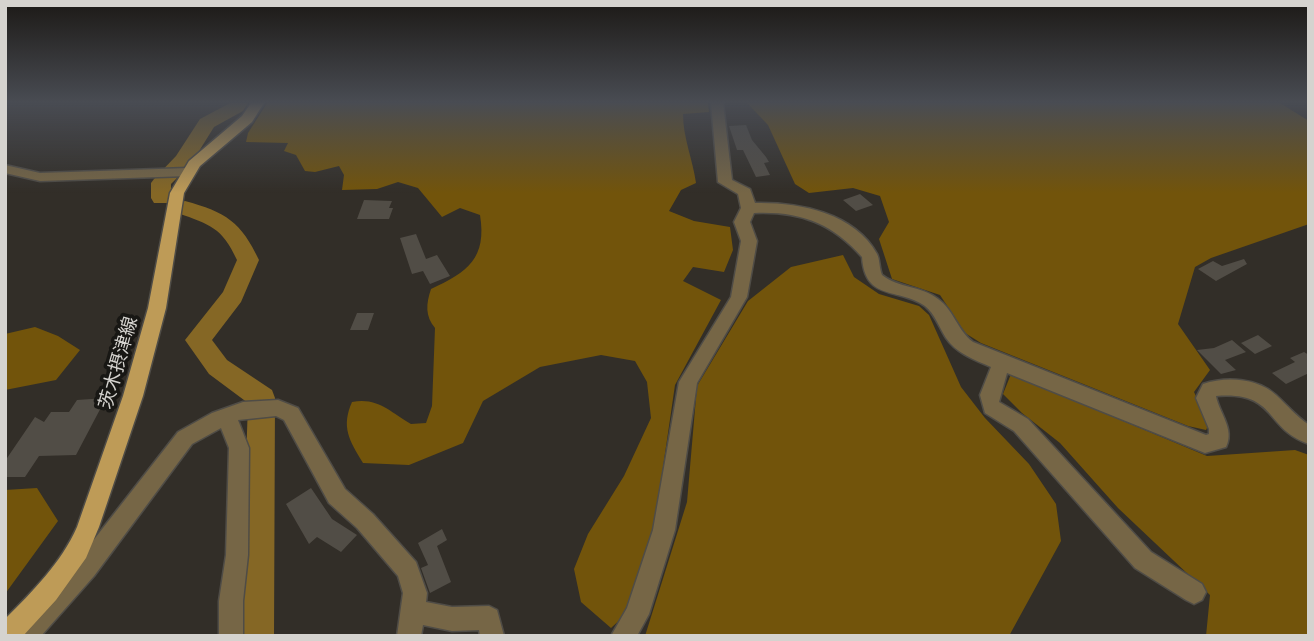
<!DOCTYPE html>
<meta charset="utf-8">
<style>
body{margin:0}
#map{position:relative;width:1314px;height:641px;overflow:hidden;background:#322e28;font-family:Manrope,sans-serif}
canvas{display:block}
.frame{position:absolute;inset:0;border:7px solid #d5d3cf;pointer-events:none}
</style>
<div id="map">
<canvas width="1314" height="641"></canvas>
<div class="frame"></div>
</div>
<script>
const ctx = document.querySelector('canvas').getContext('2d');
ctx.lineJoin = 'round';
function paint(path, color) {
  ctx.fillStyle = color;
  ctx.fill(path, 'evenodd');
}
function trace(path, color, width, dash) {
  ctx.strokeStyle = color;
  ctx.lineWidth = width;
  ctx.lineCap = dash ? 'butt' : 'round';
  ctx.setLineDash(dash || []);
  ctx.stroke(path);
}
function drawText(font, color, halo, rows, align = 'center') {
  ctx.font = font + ' Manrope,"Noto Sans JP",sans-serif';
  ctx.lineWidth = 7;
  ctx.setLineDash([]);
  ctx.textBaseline = 'middle';
  ctx.strokeStyle = halo;
  ctx.fillStyle = color;
  for (const [text, x, y, turn = 0] of rows) {
    ctx.save();
    ctx.translate(x, y);
    ctx.rotate((+turn || 0) * Math.PI / 180);
    ctx.textAlign = isNaN(turn) ? turn : align;
    if (halo) ctx.strokeText(text, 0, 0);
    ctx.fillText(text, 0, 0);
    ctx.restore();
  }
}
const forest = new Path2D(`
 M267,103H708L709,112L683,114C683,138 693,160 696,183L681,190L669,211L694,221L730,227L733,250L724,272L693,267L683,281L721,300L675,385L654,529L624,616L611,628L581,602L574,569L588,534L624,476L651,418L647,382L635,361L601,355L540,367L483,401L463,443L409,465L363,463C349,440 341,427 352,402C378,397 390,412 411,424L426,423L432,406L435,328C425,316 426,304 431,289C468,272 487,258 480,215L460,208L442,217L418,188L398,182L377,189L342,190L344,175L339,166L315,172L305,171L296,155L284,151L288,143L246,142L248,133Z
 M747,103H1280L1309,121V224L1211,258L1195,267L1178,324L1210,370L1194,392L1209,424L1206,430L1188,426L981,343L965,333L940,295L892,279L879,239L889,222L880,196L853,188L809,193L795,184L768,125Z
 M843,255L854,277L879,294L919,306L929,315L961,387L985,418L1029,464L1056,504L1061,541L1009,636H645L687,502L697,386L748,301L791,267Z
 M35,327L58,336L80,350L56,380L5,390V334Z
 M1011,374L1207,456L1295,450L1309,455V636H1206L1210,595L1118,508L1060,443L1022,413L1003,394Z
 M37,488L58,521L5,594V490Z`);
const river = new Path2D(`
 M230,103H248L243,111L214,127L191,164L171,184V198L168,203H154L151,198V183L154,179L176,156L200,119Z
 M185,201C226,212 241,222 259,260L241,302L212,340L227,360L272,390L275,398L274,636H240L248,403L209,374L185,340L223,292L237,260C222,227 210,225 178,213L174,208L178,203Z`);
const building = new Path2D(`
 M746,125L752,140L766,157L769,162L764,163L770,175L756,177L743,150H737L729,126Z
 M860,194L873,205L856,211L843,200Z
 M364,200L392,201L389,208H393L389,219H357Z
 M416,234L426,259L437,255L450,276L430,284L423,271L412,274L400,238Z
 M1244,259L1247,264L1216,281L1198,269L1213,261L1222,266Z
 M357,313H374L368,330H350Z
 M1258,335L1272,346L1255,354L1241,343Z
 M1232,340L1246,352L1225,360L1236,370L1221,374L1197,350L1214,348Z
 M1304,352L1309,355V373L1286,384L1272,373L1295,362L1290,358Z
 M106,398L76,455L39,456L25,477H5V461L35,417L44,422L51,412H69L77,400Z
 M311,488L332,519L357,535L341,552L317,537L309,544L286,504Z
 M442,529L447,540L437,546L451,582L430,593L421,568L428,565L418,543Z`);
const minor = new Path2D(`
 M711,103H723L732,180L750,189L755,203C797,202 854,212 877,254C880,260 879,268 882,275C898,288 922,286 938,299C954,310 957,330 973,342L1206,435L1209,434V429L1196,398L1203,384C1226,376 1258,378 1276,395C1287,405 1296,416 1309,425V444C1264,429 1278,391 1216,396C1219,413 1235,429 1226,447L1205,453L1007,373L999,402L1028,419L1151,552L1202,584L1206,592L1202,600L1194,604L1186,600L1135,568L1014,431L985,413L980,395L991,367C975,360 956,353 946,338C939,327 935,314 925,306C898,287 865,302 862,257C832,223 800,211 754,213L750,222L757,241L747,297L697,383L675,530L649,614L637,636H611L627,608L653,530L679,382L731,297L741,241L734,222L741,208L738,194L718,182Z
 M5,165L40,173L188,168L195,172L188,176L40,181L5,173Z
 M278,400L298,408L345,489L373,514L416,562L427,593L426,602L452,607L489,606L497,610L504,636H480L479,630L452,631L423,625L421,636H397L403,593L398,576L357,528L329,503L284,420L276,416L238,420L249,448L248,555L243,601V636H219V601L226,555L229,448L221,428L192,444L94,576L41,636H12L15,627L78,560L178,432L212,413L243,402Z`);
const major = new Path2D(`
 M251,103H264L252,122L200,166L184,193L166,308L143,396L99,527L86,558L56,600L23,636H5V619C33,591 61,563 77,527L123,396L148,308L170,193L189,161L242,116Z`);
const streetNames = [
 ["茨木摂津線",119,363,-74]
];
paint(forest, '#72540b');
paint(river, '#856725');
paint(building, '#514d46');
trace(minor, '#4f4c46', 3);
trace(major, '#4f4c46', 3);
paint(minor, '#766646');
paint(major, '#be9b57');
const sky = ctx.createLinearGradient(0, 0, 0, 193);
sky.addColorStop(0, '#1c1916');
sky.addColorStop(0.53, '#494c53');
sky.addColorStop(1, '#494c5300');
ctx.fillStyle = sky;
ctx.fillRect(0, 0, 1314, 193);
drawText('19px', '#d5d3cf', '#181714', streetNames);
</script>
